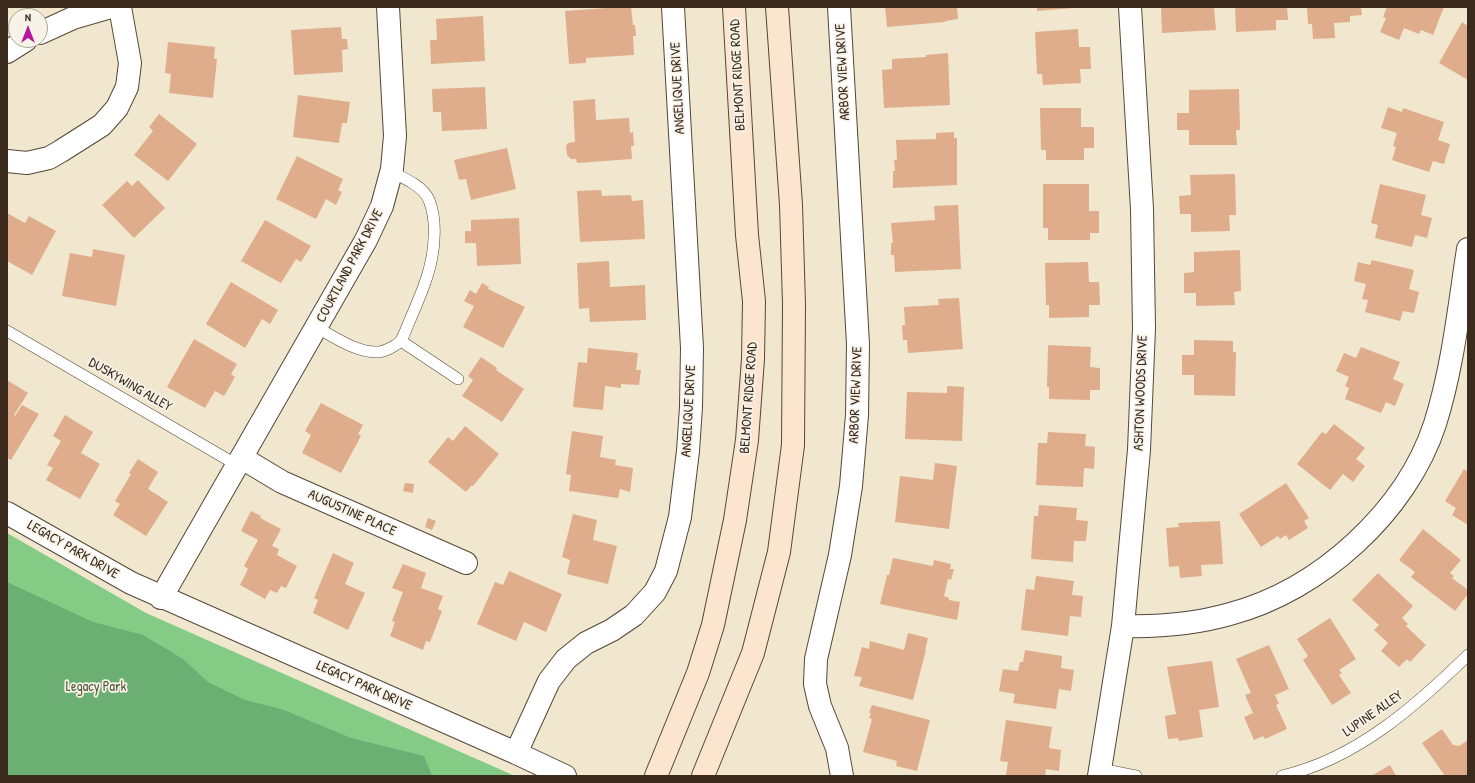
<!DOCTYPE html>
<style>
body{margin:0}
#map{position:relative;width:1475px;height:783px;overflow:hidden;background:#f0e7ce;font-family:"Patrick Hand",sans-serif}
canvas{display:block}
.frame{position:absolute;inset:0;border:8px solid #3b2a1e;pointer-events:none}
.north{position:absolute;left:8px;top:8px;width:40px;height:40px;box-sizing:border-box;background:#f7f3e8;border:1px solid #aca397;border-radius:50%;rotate:0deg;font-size:11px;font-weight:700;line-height:16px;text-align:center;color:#3b2a1e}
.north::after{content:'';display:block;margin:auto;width:14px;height:18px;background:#b5179e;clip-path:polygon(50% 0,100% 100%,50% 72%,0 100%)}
</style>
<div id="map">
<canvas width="1475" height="783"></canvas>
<div class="frame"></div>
<div class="north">N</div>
</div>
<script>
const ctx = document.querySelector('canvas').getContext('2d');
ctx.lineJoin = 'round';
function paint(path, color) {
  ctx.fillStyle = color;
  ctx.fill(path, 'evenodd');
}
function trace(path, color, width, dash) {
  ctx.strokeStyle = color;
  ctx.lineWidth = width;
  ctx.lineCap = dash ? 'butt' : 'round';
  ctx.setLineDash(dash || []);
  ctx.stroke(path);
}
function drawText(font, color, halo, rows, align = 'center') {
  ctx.font = font + ' "Patrick Hand",sans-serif';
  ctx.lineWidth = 3.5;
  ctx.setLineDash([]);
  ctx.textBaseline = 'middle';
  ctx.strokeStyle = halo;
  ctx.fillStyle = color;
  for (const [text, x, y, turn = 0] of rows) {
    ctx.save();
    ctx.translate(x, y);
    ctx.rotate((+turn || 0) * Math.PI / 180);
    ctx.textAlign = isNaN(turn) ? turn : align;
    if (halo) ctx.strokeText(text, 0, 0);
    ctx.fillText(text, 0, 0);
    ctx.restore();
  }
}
const green = new Path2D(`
 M7,533L146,613L515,776H7Z`);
const forest = new Path2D(`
 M7,582L93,622L143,635L183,659L208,682L245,700L281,709L351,738L424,756L432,776H7Z`);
const building = new Path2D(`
 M621,7H631L633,25H635L636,36H633L634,55L586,58V63L569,64L565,11Z
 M885,7H957L958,19L945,21V22L887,27Z
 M1037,7H1073V8L1037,11Z
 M1161,7H1214L1216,30L1162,33Z
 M1235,7H1287L1288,20H1276V30L1236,32Z
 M1307,7H1361L1362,15L1350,16V22L1334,23L1335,38L1313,39L1312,24H1308Z
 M1387,7H1444L1433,35L1421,30L1419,34L1404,28L1399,40L1380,32L1386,18L1383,17Z
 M483,16L485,61L431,64L430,40H437L436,19Z
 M1462,22L1468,26V80L1439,63Z
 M341,27L342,39H347L348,49L342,50L343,72L294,75L291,30Z
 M1078,29L1079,47H1090L1091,69H1080L1081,83L1043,85L1042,74H1037L1035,32Z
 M168,42L215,47L214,59H217L213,98L169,93L171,74L165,73Z
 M948,53L950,105L884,108L882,70L892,69V59L926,57V55Z
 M485,87L487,129L442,131L441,112H433L432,89Z
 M1239,89L1240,130H1236L1237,145H1189V130H1177V113H1189V90Z
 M298,95L350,102L347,123H342L339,143L293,137Z
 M595,99L596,120L629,118L630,133L633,132L634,146H631L632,159L577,163L576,159H571L567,155L566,146L568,143L575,142L573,101Z
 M1388,107L1402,112L1403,108L1444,122L1438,140L1450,144L1444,164L1433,161L1429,172L1392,160L1396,147L1393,146L1397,133L1381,128Z
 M1040,108H1081V127H1094V148H1084V160H1046V150H1041Z
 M159,114L197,144L168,181L134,155L153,131L149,127Z
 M954,132V138H957V185L893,188V171H895L894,160H897L896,140L936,139V133Z
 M507,148L516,189L471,200L466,179L459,180L454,160Z
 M297,156L343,179L338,190L342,192L336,205L326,199L316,219L276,199Z
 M1235,174L1236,215H1229L1230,231L1191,232V214H1180L1179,196L1191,195L1190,175Z
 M138,180L165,208L134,238L102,205L127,181L132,186Z
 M1043,184H1089V211H1099V233H1090V240H1048V228H1043Z
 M1380,184L1426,195L1421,215L1432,218L1427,238L1415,235L1412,247L1375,238L1378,225L1371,223Z
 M601,190L602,196L631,195L632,201L643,200L645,239L580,242L577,191Z
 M958,205L961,269L895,272L894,255H891V243H893L891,223L935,220L934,206Z
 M7,213L25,223L29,216L56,231L32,275L7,261Z
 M519,218L521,264L477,266L476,243H465V231H471V220Z
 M265,220L311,246L301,262L296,259L281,283L241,261Z
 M93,249L125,255L116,306L62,296L70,253L92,257Z
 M1240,250L1241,291L1234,292L1235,305L1196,306V293H1184V273L1194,272V252Z
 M1372,260L1414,270L1409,289L1419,292L1414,313L1403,311L1400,321L1365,312L1368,300L1362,299L1366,284L1354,281L1358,262L1370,265Z
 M609,261L610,287L645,285L646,320L590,322L589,308L579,309L577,263Z
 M1088,262L1089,282H1099L1100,305H1089V317L1049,318V305H1046L1045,263Z
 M231,282L278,310L270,324L262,319L245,348L206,324Z
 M482,283L489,287L488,289L525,307L503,348L463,327L474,306L464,301L470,290L476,294Z
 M959,298L963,349L908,353L907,340H903L902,325H905L904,307L939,305L938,299Z
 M194,339L237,364L231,374L235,377L224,396L215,391L205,408L167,387Z
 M1194,340L1233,341V352H1236L1235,396L1194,395V375H1182V355H1194Z
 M1048,345L1091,347L1090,367L1100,368V390H1090V400L1049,399V387H1047Z
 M1361,347L1400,362L1393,379L1404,384L1395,406L1386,402L1381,413L1345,399L1349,388L1345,386L1349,377L1336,371L1344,353L1356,358Z
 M588,348L638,353L636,370H641L639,385L621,384V388L605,386L603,410L573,407L578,362L587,363Z
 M481,357L497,368L496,370L524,389L502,422L462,396L473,380L468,376Z
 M7,380L28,393L14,415L15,416L22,405L39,414L11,460L7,458Z
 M947,386L964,387L962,441L905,439L907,392L947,393Z
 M321,403L363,425L358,434L361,436L341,473L302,453L311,435L305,431Z
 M65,415L93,432L81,453L100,464L80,499L46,480L53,468L47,465L61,441L53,436Z
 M1334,424L1365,448L1356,459L1365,466L1353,482L1343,474L1330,490L1297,464L1322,432L1326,434Z
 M465,426L499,454L473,486L472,485L466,492L428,462L448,437L453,441Z
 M572,431L603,436L600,457L616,460L615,465L633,468L630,492L620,489L618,498L569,491L571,475L566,474Z
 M1048,432L1086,434L1085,446L1095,447L1094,469L1084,468L1083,487L1036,485L1038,443H1047Z
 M138,459L158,472L148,489L168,502L146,536L113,515L120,504L115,501L131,474L129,473Z
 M935,463L957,466L949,529L895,522L900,476L933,480Z
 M1464,469L1468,472V525L1452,515L1456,508L1445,501Z
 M405,483L414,484L413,493L403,491Z
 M1286,483L1309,518L1304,521L1308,528L1289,540L1286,535L1280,539L1278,536L1261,547L1239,514Z
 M1039,505L1077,508L1076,520L1088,521L1086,541H1074L1073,562L1031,559L1034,516H1038Z
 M251,511L261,516L260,518L281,529L272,546L279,549L277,555L297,566L286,588L281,586L277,593L270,590L265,599L240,585L248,569L244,566L258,540L241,531Z
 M573,514L597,520L593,540L617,546L608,584L567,574L570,560L562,557Z
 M428,518L436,521L432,530L425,527Z
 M1220,521L1223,564L1201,565L1202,576L1180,578L1179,566L1169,567L1166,528L1179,527L1178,523Z
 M1423,529L1461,560L1450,573L1454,576L1452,578L1468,590V594L1455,611L1411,577L1415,572L1399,560Z
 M333,553L354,563L345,584L365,593L348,630L313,613L318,600L314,598Z
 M893,558L933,566L934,560L951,564L950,569H954L951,580L948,579L944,596L949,598V600L960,602L957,620L880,604L887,575H889Z
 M403,564L426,573L421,588L443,596L438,609L442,611L430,642L426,641L423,650L390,636L395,622L392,621L403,592L392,588Z
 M509,571L562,594L546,632L524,622L516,641L477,624L495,582L503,585Z
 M1378,573L1413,606L1402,618L1408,624L1406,626L1426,645L1410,662L1407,659L1399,667L1381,651L1388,643L1374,630L1379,625L1352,600Z
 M1036,576L1074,581L1072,595L1083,596L1081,617L1070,616L1068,636L1021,630L1026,589L1034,590Z
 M1330,618L1356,659L1339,670L1342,673L1339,675L1351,693L1332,705L1303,660L1308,656L1297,639Z
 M908,633L928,638L925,650H926L913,700L859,686L862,677L854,676L862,647L869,649L870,641L904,650Z
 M1269,645L1289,689L1275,695L1279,704L1276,705L1287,729L1265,739L1263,736L1254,740L1244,717L1253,713L1245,695L1251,693L1236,659Z
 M1025,650L1062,656L1061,668L1074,670L1071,691L1059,689L1056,709L1013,703L1015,694L999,691L1003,669L1018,671L1020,662H1023Z
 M1212,661L1219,707L1199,710L1203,737L1179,741L1178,738L1168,739L1165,716L1176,714L1167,667Z
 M872,705L930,720L917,771L896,766L897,761L863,752L872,719L869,718L871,713H869Z
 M1006,720L1052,727L1049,748L1061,750L1059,771L1046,769L1045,776L1006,775L1008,762L1000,761Z
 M1442,729L1453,745L1459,746L1468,740V776H1445L1422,743Z
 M1390,765L1396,776H1371Z`);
const service = new Path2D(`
 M316,327C334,337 357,353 378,352C384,352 398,345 401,340C405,334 407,326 410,320C421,294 433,268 434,239C435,226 434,213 429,200C423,186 404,178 391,172
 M7,331L237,465
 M401,341L458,379
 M1100,769L1136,776
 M1282,776C1356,759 1416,706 1468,655`);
const minor = new Path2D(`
 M839,7L858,344L857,415L851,486L840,555L816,659L815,684L820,706L837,748L842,776
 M40,33L73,18L111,7
 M7,52L26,40
 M7,161L27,163L49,158L61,151L102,125L117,108L127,87L130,63L120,7
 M242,458L282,482L466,563
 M7,513L131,583L516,753L565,776
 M161,598L366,240L382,206L392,169L395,136L388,7
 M1123,626C1159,627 1195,624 1230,614C1320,590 1406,512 1435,424C1453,367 1459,307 1468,249
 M516,753L549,681L566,659L586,643L612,630L634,615L655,592L666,571L680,517L688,451L691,407L692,348L673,7
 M1099,776L1123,626L1139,450L1144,328L1142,209L1130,7`);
const secondary = new Path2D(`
 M656,776L698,673L713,625L735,520L747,440L753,359L754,301L747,235L734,7
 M703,776L753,653L779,552L793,445L794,304L791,205L777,7`);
const streetNames = [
 ["ARBOR VIEW DRIVE",843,72,-93],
 ["BELMONT RIDGE ROAD",738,75,-93],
 ["ANGELIQUE DRIVE",678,88,-93],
 ["COURTLAND PARK DRIVE",350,266,-62],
 ["DUSKYWING ALLEY",130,385,30],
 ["ASHTON WOODS DRIVE",1141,393,-88],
 ["ARBOR VIEW DRIVE",856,395,-88],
 ["BELMONT RIDGE ROAD",749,398,-86],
 ["ANGELIQUE DRIVE",689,411,-87],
 ["AUGUSTINE PLACE",352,513,24],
 ["LEGACY PARK DRIVE",73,550,30],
 ["LEGACY PARK DRIVE",364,686,24],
 ["LUPINE ALLEY",1373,714,-35]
];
const parkNames = [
 ["Legacy Park",96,687]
];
paint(green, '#84cb86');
paint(forest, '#6baf73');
paint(building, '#dfad8c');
trace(service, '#564638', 12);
trace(minor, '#564638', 24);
trace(secondary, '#564638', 24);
trace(service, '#fff', 11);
trace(minor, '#fff', 22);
trace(secondary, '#fbe5cf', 22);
drawText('14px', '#3b2a1e', '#f7f3e8', streetNames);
drawText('14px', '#515a3d', '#f7f3e8', parkNames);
</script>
